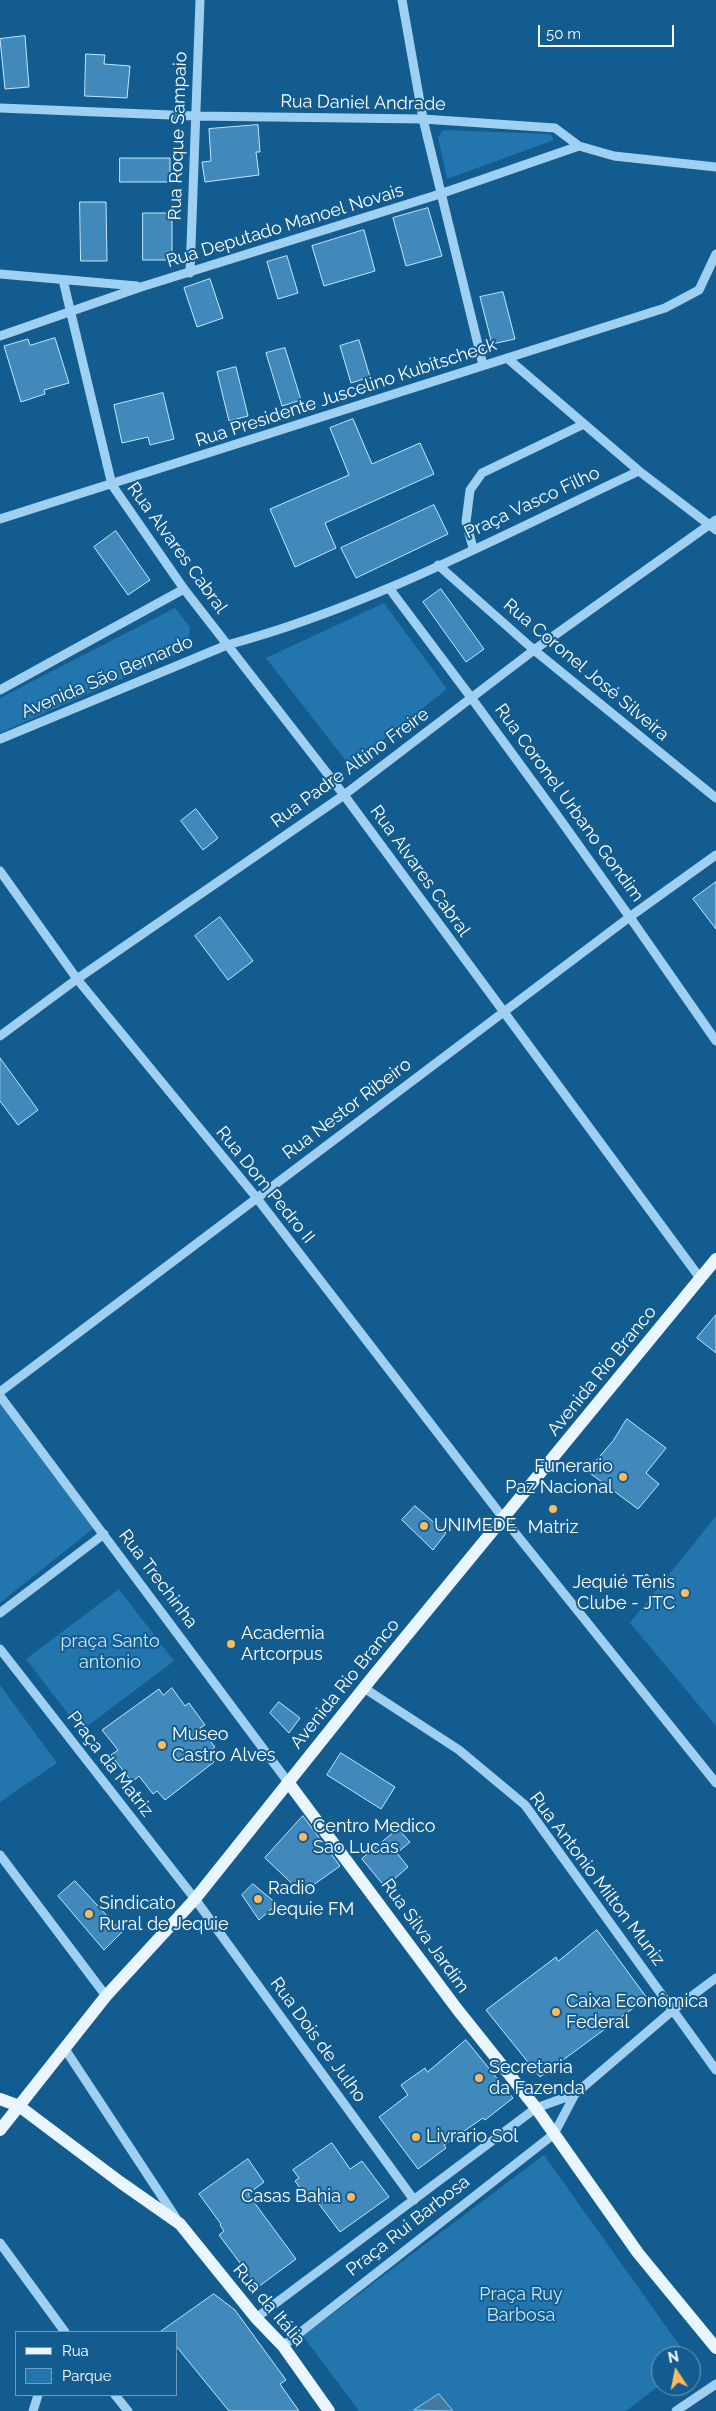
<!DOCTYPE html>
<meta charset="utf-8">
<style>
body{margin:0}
#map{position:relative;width:716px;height:2411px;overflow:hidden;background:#135c8f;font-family:Raleway,sans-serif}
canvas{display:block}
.legend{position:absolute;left:15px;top:2331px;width:162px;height:65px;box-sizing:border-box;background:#135c8f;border:1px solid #719dbc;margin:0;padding:6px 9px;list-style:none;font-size:15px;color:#fff}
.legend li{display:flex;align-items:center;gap:10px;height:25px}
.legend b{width:25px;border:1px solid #719dbc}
.north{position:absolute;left:651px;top:2346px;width:50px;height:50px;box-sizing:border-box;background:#135c8f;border:1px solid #719dbc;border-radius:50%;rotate:349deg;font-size:14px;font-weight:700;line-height:20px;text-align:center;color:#fff}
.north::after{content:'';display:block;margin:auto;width:18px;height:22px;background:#ffb95f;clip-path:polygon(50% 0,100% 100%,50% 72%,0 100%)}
.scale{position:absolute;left:538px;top:25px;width:136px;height:22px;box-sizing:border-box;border:2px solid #fff;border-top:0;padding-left:6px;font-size:15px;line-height:18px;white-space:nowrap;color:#fff;-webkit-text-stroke:4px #135c8f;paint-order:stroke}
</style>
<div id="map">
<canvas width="716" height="2411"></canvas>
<ul class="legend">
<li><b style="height:6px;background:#e9f5ff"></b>Rua</li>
<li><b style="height:14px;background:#2276ad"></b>Parque</li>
</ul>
<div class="north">N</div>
<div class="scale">50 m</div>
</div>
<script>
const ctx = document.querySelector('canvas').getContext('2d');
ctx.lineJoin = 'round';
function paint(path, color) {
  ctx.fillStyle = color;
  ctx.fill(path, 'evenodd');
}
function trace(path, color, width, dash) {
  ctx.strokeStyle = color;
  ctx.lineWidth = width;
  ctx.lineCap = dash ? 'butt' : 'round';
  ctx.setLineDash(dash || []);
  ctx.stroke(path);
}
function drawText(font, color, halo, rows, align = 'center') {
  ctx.font = font + ' Raleway,sans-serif';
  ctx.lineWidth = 4;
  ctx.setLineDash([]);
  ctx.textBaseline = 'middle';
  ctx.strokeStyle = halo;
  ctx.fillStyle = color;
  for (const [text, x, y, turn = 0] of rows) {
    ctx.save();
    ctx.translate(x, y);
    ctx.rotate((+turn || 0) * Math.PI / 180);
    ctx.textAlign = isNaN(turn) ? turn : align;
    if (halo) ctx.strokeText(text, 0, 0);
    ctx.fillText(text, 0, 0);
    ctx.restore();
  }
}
const green = new Path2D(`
 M443,130L550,134L554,140L447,179L438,137Z
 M384,603L447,689L350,766L266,658Z
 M175,608L190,627L189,640L182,652L0,733V698Z
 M0,1403L95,1527L0,1603Z
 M716,1516V1726L630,1623Z
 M119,1589L174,1661L81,1731L26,1659Z
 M0,1685L57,1763L0,1802Z
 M544,2155L687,2356H661V2384L626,2411H359L303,2336Z`);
const water = new Path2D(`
 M439,2394L453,2411L414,2410Z`);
const building = new Path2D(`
 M25,36L29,87L5,89L0,39Z
 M86,54L105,55L104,64L130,66L127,98L85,96Z
 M258,125L260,152H256L259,175L205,182L202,162L211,161L209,129Z
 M120,158H170V182H120Z
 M80,202H106L107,261H81Z
 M428,208L442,256L406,266L393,218Z
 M143,213H172V260H143Z
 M364,230L375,271L324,286L312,246Z
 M287,256L298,293L278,299L267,262Z
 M210,279L223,318L197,327L184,288Z
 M503,292L515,339L492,344L480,297Z
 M55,338L69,383L44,390L45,394L21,402L4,346L28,339L30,345Z
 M359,340L370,377L351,383L340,346Z
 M285,348L301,400L282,406L266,353Z
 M236,367L248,416L229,421L217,372Z
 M163,393L174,439L150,445L148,437L122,443L114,405Z
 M353,419L372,464L420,443L434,474L325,523L336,548L295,567L270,509L349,475L330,428Z
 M434,505L448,534L356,578L341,548Z
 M116,531L150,580L128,595L94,547Z
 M441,589L484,649L466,662L423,602Z
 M196,809L218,838L203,850L181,821Z
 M716,882V929L693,899Z
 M220,917L253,961L228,980L195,936Z
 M0,1058L38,1110L18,1125L0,1101Z
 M716,1315V1353L697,1338Z
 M627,1419L666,1448L646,1473L659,1484L638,1509L587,1471L613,1441Z
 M415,1506L446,1533L433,1550L402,1520Z
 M172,1688L185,1706L189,1703L205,1725L200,1728L215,1747L207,1753L214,1762L165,1800L157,1791L153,1794L139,1776L132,1782L111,1755L118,1750L102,1730L159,1689L163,1695Z
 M279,1702L300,1718L289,1733L270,1713Z
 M341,1753L395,1787L381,1809L327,1775Z
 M303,1816L340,1866L302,1893L265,1858Z
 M398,1829L410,1842L397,1853L408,1867L385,1887L362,1859Z
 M75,1881L122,1932L104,1950L58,1896Z
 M253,1884L277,1904L259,1920L242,1895Z
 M597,1930L647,1998L540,2077L486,2010L556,1957L558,1961Z
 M466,2040L513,2098L485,2120L483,2118L444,2145L446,2148L418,2169L379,2117L408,2095L401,2085L425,2068L427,2072Z
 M332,2143L350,2169L362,2161L389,2197L340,2232L310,2192L305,2195L295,2181L299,2178L293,2170Z
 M248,2159L264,2182L248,2194L296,2259L258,2287L219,2235L224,2231L220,2225L221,2224L199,2194Z
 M214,2294L235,2310L286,2380L280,2384L299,2411H229L176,2346V2332H160Z`);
const minor = new Path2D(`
 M402,0L423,119L483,365
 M0,108L195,116L423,119L555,128L579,146L614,156L716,167
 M190,273L200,0
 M0,274L137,286
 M63,280L112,485L184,589L344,795L700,1278
 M0,336L141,287L440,194L579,146
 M507,358L639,471L716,530
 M0,519L665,308L699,290L716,254
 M473,548L466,522L470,490L482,473L584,424
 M438,565L534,650L716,798
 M389,588C502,737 611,888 716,1041
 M0,690L184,589
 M0,739L227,645C370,607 506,533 639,471
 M0,871L77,979L256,1197L504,1519L716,1783
 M0,1036L77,979L344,795L534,650L716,520
 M0,1392L631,916L716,855
 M0,1396L288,1782
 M0,1613L104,1534
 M0,1649L195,1899L414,2200
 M364,1688L459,1750L525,1805L716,2070
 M0,1855L106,1996
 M65,2049L176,2218
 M0,2243L65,2332
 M256,2318L536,2108L575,2094L673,2010L716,1978
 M283,2346L554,2134L575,2094
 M115,2395L128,2411
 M33,2411L38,2395
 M676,2411L716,2384`);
const major = new Path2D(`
 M288,1782L457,2009L536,2108L638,2253L716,2348
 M0,2099L19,2106L120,2182L180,2224L256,2318L283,2346L329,2411
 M0,2130L106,1996L195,1899L375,1674L716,1259`);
const markers = [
 [623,1477,5,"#ffb95f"],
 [553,1509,5,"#ffb95f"],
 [424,1526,5,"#ffb95f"],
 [685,1593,5,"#ffb95f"],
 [231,1644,5,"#ffb95f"],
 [162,1745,5,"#ffb95f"],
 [303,1837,5,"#ffb95f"],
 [258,1899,5,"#ffb95f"],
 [89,1914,5,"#ffb95f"],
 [556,2012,5,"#ffb95f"],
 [479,2078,5,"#ffb95f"],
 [416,2137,5,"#ffb95f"],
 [351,2197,5,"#ffb95f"]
];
const streetNames = [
 ["Rua Daniel Andrade",363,103,1],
 ["Rua Roque Sampaio",178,136,-88],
 ["Rua Deputado Manoel Novais",285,226,-17],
 ["Rua Presidente Juscelino Kubitscheck",346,393,-18],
 ["Praça Vasco Filho",532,503,-25],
 ["Rua Alvares Cabral",177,548,54],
 ["Rua Coronel José Silveira",586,670,40],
 ["Avenida São Bernardo",107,677,-23],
 ["Rua Padre Altino Freire",350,768,-36],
 ["Rua Coronel Urbano Gondim",569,803,54],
 ["Rua Alvares Cabral",420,871,54],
 ["Rua Nestor Ribeiro",347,1109,-37],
 ["Rua Dom Pedro II",265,1185,51],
 ["Avenida Rio Branco",602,1371,-51],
 ["Rua Trechinha",158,1579,53],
 ["Avenida Rio Branco",345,1684,-51],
 ["Praça da Matriz",110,1764,52],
 ["Rua Antonio Milton Muniz",597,1879,53],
 ["Rua Silva Jardim",425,1936,54],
 ["Rua Dois de Julho",318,2040,54],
 ["Praça Rui Barbosa",408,2226,-38],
 ["Rua da Itália",269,2305,50]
];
const poiNames = [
 ["Funerario",613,1467,"right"],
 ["Paz Nacional",613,1488,"right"],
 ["UNIMEDE",434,1526],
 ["Matriz",553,1528,"center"],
 ["Jequié Tênis",675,1583,"right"],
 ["Clube - JTC",675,1604,"right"],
 ["Academia",241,1634],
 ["Artcorpus",241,1655],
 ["Museo",172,1735],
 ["Castro Alves",172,1756],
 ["Centro Medico",313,1827],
 ["Sao Lucas",313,1848],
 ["Radio",268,1889],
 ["Jequie FM",268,1910],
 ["Sindicato",99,1904],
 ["Rural de Jequie",99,1925],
 ["Caixa Econômica",566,2002],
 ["Federal",566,2023],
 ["Secretaria",489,2068],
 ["da Fazenda",489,2089],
 ["Livrario Sol",426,2137],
 ["Casas Bahia",341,2197,"right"]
];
const parkNames = [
 ["praça Santo",110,1642],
 ["antonio",110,1663],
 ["Praça Ruy",521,2295],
 ["Barbosa",521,2316]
];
paint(green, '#2276ad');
paint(water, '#45799e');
trace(water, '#91cef4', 1);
paint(building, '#4089ba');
trace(building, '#c6e7fc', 1);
trace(minor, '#9fd0f1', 9);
trace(major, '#e9f5ff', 12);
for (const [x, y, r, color] of markers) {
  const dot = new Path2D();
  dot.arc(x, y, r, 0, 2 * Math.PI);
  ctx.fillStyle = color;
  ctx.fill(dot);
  trace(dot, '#135c8f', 2);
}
drawText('18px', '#fff', '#135c8f', streetNames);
drawText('18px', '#fff', '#135c8f', poiNames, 'left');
drawText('18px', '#c6e7fc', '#135c8f', parkNames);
</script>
